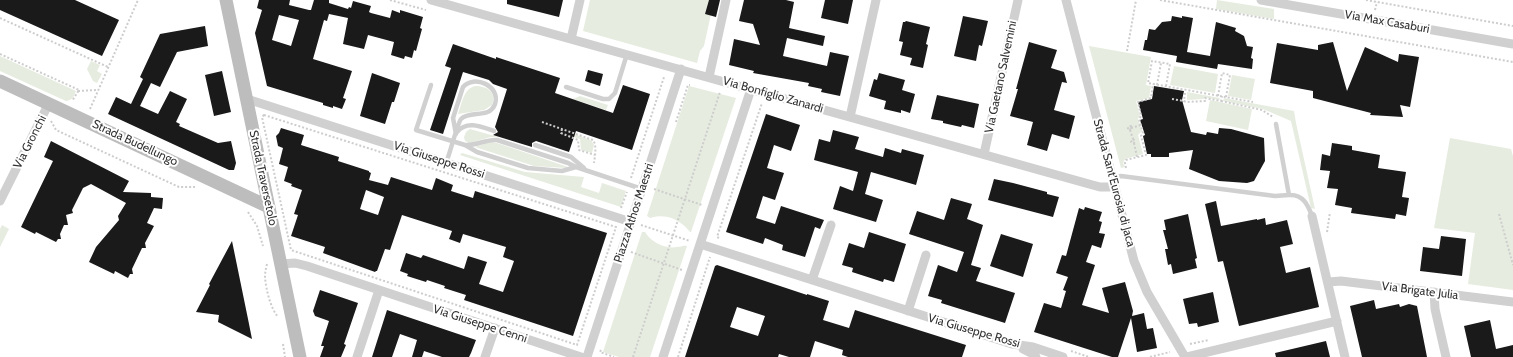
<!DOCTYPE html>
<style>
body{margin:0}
canvas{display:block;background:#fff}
</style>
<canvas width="1513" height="357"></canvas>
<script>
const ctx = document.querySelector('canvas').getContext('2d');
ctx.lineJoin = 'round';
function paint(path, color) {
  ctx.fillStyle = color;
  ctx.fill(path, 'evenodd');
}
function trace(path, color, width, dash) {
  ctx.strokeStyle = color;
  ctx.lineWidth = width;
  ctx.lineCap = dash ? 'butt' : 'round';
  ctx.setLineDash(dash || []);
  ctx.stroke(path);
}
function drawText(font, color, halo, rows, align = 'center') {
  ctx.font = font + ' Cabin,sans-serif';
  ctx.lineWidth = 4;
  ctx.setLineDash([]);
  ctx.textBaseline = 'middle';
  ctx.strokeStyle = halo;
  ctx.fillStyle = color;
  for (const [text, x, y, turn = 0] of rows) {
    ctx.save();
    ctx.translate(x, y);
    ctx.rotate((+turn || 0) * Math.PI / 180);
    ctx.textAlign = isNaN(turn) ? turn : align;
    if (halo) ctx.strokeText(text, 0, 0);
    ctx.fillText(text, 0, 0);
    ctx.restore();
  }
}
const green = new Path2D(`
 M590,0H714L704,46L700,51L697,63L583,31Z
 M1217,0L1274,9V19L1216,9Z
 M1089,46L1151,57L1146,85L1151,86L1149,98L1136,101L1140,116L1138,119L1142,131L1138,135L1143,154L1125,159L1123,163L1125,167L1121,168Z
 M0,56L76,91C74,96 73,100 66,101L0,71Z
 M91,61L100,65L97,71L102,74L97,83L93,81L87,69Z
 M1174,66L1218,74L1215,93L1170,85Z
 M1232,75L1255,79L1251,100L1228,96Z
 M475,86C487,86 497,92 492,105L484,110L458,114C462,104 463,89 475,86Z
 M689,86L736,98L691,232H690C680,219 665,213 650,218L647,216Z
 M1187,92L1220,98L1219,100L1204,97V99L1187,100Z
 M580,96L608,105L606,110L573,99Z
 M1224,98L1294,111L1296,123L1315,209L1311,208L1291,121L1263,109L1223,101Z
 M1210,100L1252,109L1248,130L1206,121Z
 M470,129L498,137H491L469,143L465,141L464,137L466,132Z
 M563,130L591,140L594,145L592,153L581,150L580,139L562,133Z
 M1450,138L1511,149L1513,156V290L1468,284L1475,233L1434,228Z
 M490,142L497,143L568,167L566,168L534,166L475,147Z
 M462,153L525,172L584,177L581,187L599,193L602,183L626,191L621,207L460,155Z
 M2,225L9,229L0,247V229Z
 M642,232H645C652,243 665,249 677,247C681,247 683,245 687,246L650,357H619L603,352Z`);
const building = new Path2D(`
 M0,0H75L119,20L102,56L0,10Z
 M259,0H290L289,5L309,10H311L314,0H329V3L348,9L349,7L351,8L353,1L371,6L369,12L371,13L390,18L392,10L400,13V10L423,17L420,28L422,29L416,51L414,50L412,58L405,56L404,59L391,55L394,42L368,35L364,49L343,44L348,18L329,14L327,21L324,20L313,59L352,71L343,98L346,99L342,109L333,106V108L323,105V103L267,86L255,33L262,10L257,8ZM279,15L299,20L291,46L272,40Z
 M507,0H563L559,17L507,4Z
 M709,0H720L716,17L705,14Z
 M744,0H786L794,2L789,28L825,36L823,46L787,38L783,56L827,66L830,52L849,56L840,96L821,92L822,89L808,86L809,83L753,73L754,71L729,65L734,39L760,45L753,24L739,21Z
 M825,0H853L848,24L821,18Z
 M963,16L988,21L982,46L979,45L976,61L954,56Z
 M1172,16L1182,18V16L1193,18L1187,52L1210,56L1216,22L1236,28L1235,31L1244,36L1247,46L1253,47L1251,58L1253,59L1252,69L1218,64L1217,69L1176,62L1177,56L1143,50L1145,40H1147L1149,29L1155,30L1162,22L1171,21Z
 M906,21L930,27L926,44L928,45L923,68L910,65L912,58L900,55L903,42L899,41L903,22H905Z
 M205,26L208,46L177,52L160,87L151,83L140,106L158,114L170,91L187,99L176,122L180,124L179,126L218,143L231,141L236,163L234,170H229L108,114L116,97L131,104L143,79L140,77L160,34Z
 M1029,42L1057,50L1051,68L1064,72L1067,83L1062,82L1054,110L1075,116L1069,139L1052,134L1047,151L1027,145L1033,122L1010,116L1018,89H1016Z
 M1333,42L1347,91L1365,47L1398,62L1399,54L1419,57L1410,107L1400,105L1403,117L1370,115L1371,113L1313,98V91L1270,83L1277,43L1318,50V45Z
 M453,44L496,59V57L560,78L555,93L613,113L623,85L650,94L632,150L576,131L569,152L536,141L532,143V147L493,135L498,132L495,127L507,89L493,84L489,80L463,72L443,134L430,130L451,68L445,66Z
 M588,70L603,74L600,86L585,81Z
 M222,71L231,112L214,116L205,75Z
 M372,73L400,83L394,102H392L385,124L360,116Z
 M879,73L905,80L902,90L915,94L910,113L901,110V113L884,109L886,101L869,96L874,79L877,80Z
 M1154,86L1184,91L1182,100L1191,132L1206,135L1207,132L1218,134L1219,128L1231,129L1264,138L1265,161L1254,181L1247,183L1219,181L1189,169L1193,150L1169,153V157H1151V154H1147L1143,136L1145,135L1140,120L1143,119L1138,102L1152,99Z
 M937,95L979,104L974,128L962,125L961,127L943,123V121L931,119Z
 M766,114L800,125L791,151L774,145L767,168L784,173L775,200L763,196L756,218L775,224L781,206L824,220L820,229L815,227L805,257L782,250L783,245L765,238L763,244L726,232Z
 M281,128L304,135L301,145L339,157L338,161L369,171V172L371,173L369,180L388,185L391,177L432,190L436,178L453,185L451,191L473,198L475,191L607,233L573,336L464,300L466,295L444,288L445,286L427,280L426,282L407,276L408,274L400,271L406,253L421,258L423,255L464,269L468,256L487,262L479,284L503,292L514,261L503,257L506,247L463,234L460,243L449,239L452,231L402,215L390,250L385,249L377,271H376L375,272L323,253L325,247L291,236L298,215L294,214L302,190L291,186L292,184L284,181L288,167L279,164L283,148L278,146L276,136L279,133ZM366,190L384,197L378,215L360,209Z
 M833,130L859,137L855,149L883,157L885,148L901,153L902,149L924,155L916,185L871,172L865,194L883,200L876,222L833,209L840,186L853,191L858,172L814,160L819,139L830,142Z
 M51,141L129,181L123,192L151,193V197L163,198L162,209L154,208L147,223L154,226L145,243L146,248H142L132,269L133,274H130L128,278L115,271L114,274L89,262L96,247L119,220L118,216L126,203L91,184L83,188L72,210L73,213L66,215L68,225H64L60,234L61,239H58L56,242L36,232L35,234L21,227L53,161L44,157Z
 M1332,143L1352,146V150L1380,155L1378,168L1406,172L1402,197L1409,198L1406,216L1396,214L1395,219L1351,213L1352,208L1335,205L1338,189L1327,188L1330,171L1320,170L1322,154L1330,156Z
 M994,179L1013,183L1047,192V194L1059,197L1053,217L988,200Z
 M951,198L972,204L967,219L983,225L971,265L981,268L976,281L1015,293L1005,323L941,303L942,300L928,296L938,265L957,272L964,252L909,234L917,211L944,220Z
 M1216,201L1221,226L1257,219V220L1265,218L1266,225L1287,220L1293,244L1280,247L1286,273L1310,267L1319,307L1239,326L1223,261L1218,262L1205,204Z
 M1085,207L1102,212L1099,221L1102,222L1099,233L1105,234L1101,248L1092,245L1086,262L1095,265L1082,305L1109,313L1102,288L1125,282L1133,311L1132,316L1144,313L1147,329L1153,328L1157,348L1137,352L1131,318L1118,357H1112L1034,332L1044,303L1061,308L1066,291L1063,290L1068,277L1056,273L1062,255L1066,256L1079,208L1084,210Z
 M1188,214L1197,258L1195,259L1197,268L1173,274L1171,264L1168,265L1165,249H1168L1163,230H1166L1164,220Z
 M869,232L906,244L894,282L884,279L883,282L852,272L853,268L842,265L849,243L864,248Z
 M1001,234L1033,244L1023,277L990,266Z
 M1441,236L1466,239L1462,276L1420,271L1423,247L1439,249Z
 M232,241L248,319L252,339L218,322L219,315L196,312L210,285L209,284Z
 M717,265L807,295V294L829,301L823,320L849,328L855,310L966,345L962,357H848L842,355L843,350L815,341L810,357H789L779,354L778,357H685L715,266ZM737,307L765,316L758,336L730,327Z
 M320,290L358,303L344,344L346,345L341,357H320L324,346H321L329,321L315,316L313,311Z
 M1213,292L1219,322L1198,327L1197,323L1189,324L1183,299Z
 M1374,300L1376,309L1399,304L1400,307L1409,304L1417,306L1427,357H1362L1350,306Z
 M387,310L476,340L471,353L469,357H442L424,351L422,357H412L417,340L400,334L392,357H372Z
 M1490,320L1496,349L1513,345V357H1471L1464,326Z
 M1326,341L1330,357H1276L1275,353Z`);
const path = new Path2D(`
 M390,0L426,10
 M1160,0L1513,62
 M1366,0L1513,26
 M1375,10L1377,2
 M0,18L108,67
 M1127,51L1136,0
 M0,54L79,90L72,101
 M1157,85L1161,63
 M1166,86L1170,64L1152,61L1148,83L1253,102
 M78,91L97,90
 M1185,93L1184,101L1186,102L1205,101V98L1221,101L1222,96
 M1218,96L1222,73L1230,75L1226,97
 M1172,99L1184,101
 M1221,101L1262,110L1273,117
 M90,109L138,0
 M264,115L616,227L577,345L291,250L262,117Z
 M51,121L56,130L179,187H195
 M542,122L593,140C597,146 595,155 594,163
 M676,122L688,85H690
 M1131,126L1132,129L1128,130V127Z
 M1131,128L1141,125
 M562,129L561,133L578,140L579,150L595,155
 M1130,130L1133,139
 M1133,139L1135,141L1134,143L1131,142Z
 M1134,143L1137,157
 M1126,168L1125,163L1126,160L1146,155L1141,136L1143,133L1139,119L1141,116L1138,102L1151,98L1153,84
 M631,178L664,77H663
 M654,189L702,205
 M621,208L627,192
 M248,212L257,226L263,246
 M1499,214L1513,265
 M641,225L690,241
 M1327,232L1330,212
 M719,238L717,237L762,103
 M631,252L682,270
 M267,264C266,268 265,272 265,277C266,289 270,307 278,317
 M283,344L285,357
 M1190,344L1209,340
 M601,350L600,352L614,357
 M1071,351L1089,357
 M633,357L720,92
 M678,357L710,257
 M1150,357L1170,352`);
const lane = new Path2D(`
 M431,85L416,130L465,145L477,152L528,168L562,171L576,167L642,189
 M566,87L603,99H609L615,93L627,54
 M457,132C467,120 482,127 494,131
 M465,145C476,146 486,139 497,140L568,163L576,167
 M535,145L571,157L584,168
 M446,163C449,156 458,122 461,119C470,110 490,119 495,104C501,86 474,74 463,87L453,118L456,134
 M1112,177L1121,176L1275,196L1289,195L1276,124
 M1289,195C1303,194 1308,205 1312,216`);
const street = new Path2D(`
 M431,0L1089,184L1100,187H1115
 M1066,0L1134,261L1147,292L1185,357
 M1261,0L1513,44
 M571,39L580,0
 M709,77L726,0
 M247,99L631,222
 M850,117L876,0
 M984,154L1018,0
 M0,201L49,103
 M1312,216L1345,357
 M700,244L1012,344L1033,347L1063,357
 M281,264L295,263L307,266L581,357
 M812,280L831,225
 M1328,282L1341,281L1513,302
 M1434,292L1435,309L1446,357
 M908,311L926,255
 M1023,349L1031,353L1036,357
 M357,357L379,290
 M485,357L495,328
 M587,357L681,69
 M663,357L751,89
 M1187,357L1337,321`);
const secondary = new Path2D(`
 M226,0L300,357
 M0,81L269,207`);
const streetNames = [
 ["Via Max Casaburi",1387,22,10],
 ["Via Gaetano Salvemini",1001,77,-78],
 ["Via Bonfiglio Zanardi",773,95,16],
 ["Via Gronchi",30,142,-63],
 ["Strada Budellungo",135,143,25],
 ["Via Giuseppe Rossi",439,160,18],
 ["Strada Traversetolo",263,178,78],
 ["Strada Sant'Eurosia di Jaca",1114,183,75],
 ["Piazza Athos Maestri",634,213,-72],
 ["Via Brigate Julia",1420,291,7],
 ["Via Giuseppe Cenni",480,324,18],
 ["Via Giuseppe Rossi",974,331,16]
];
paint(green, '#e6ecdf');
paint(building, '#1a1a1a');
trace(path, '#cdcdcd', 2, [2, 2]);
trace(lane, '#d0d0d0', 4.5);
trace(street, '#d0d0d0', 9);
trace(secondary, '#bdbdbd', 13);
drawText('12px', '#333', '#fff', streetNames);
</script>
